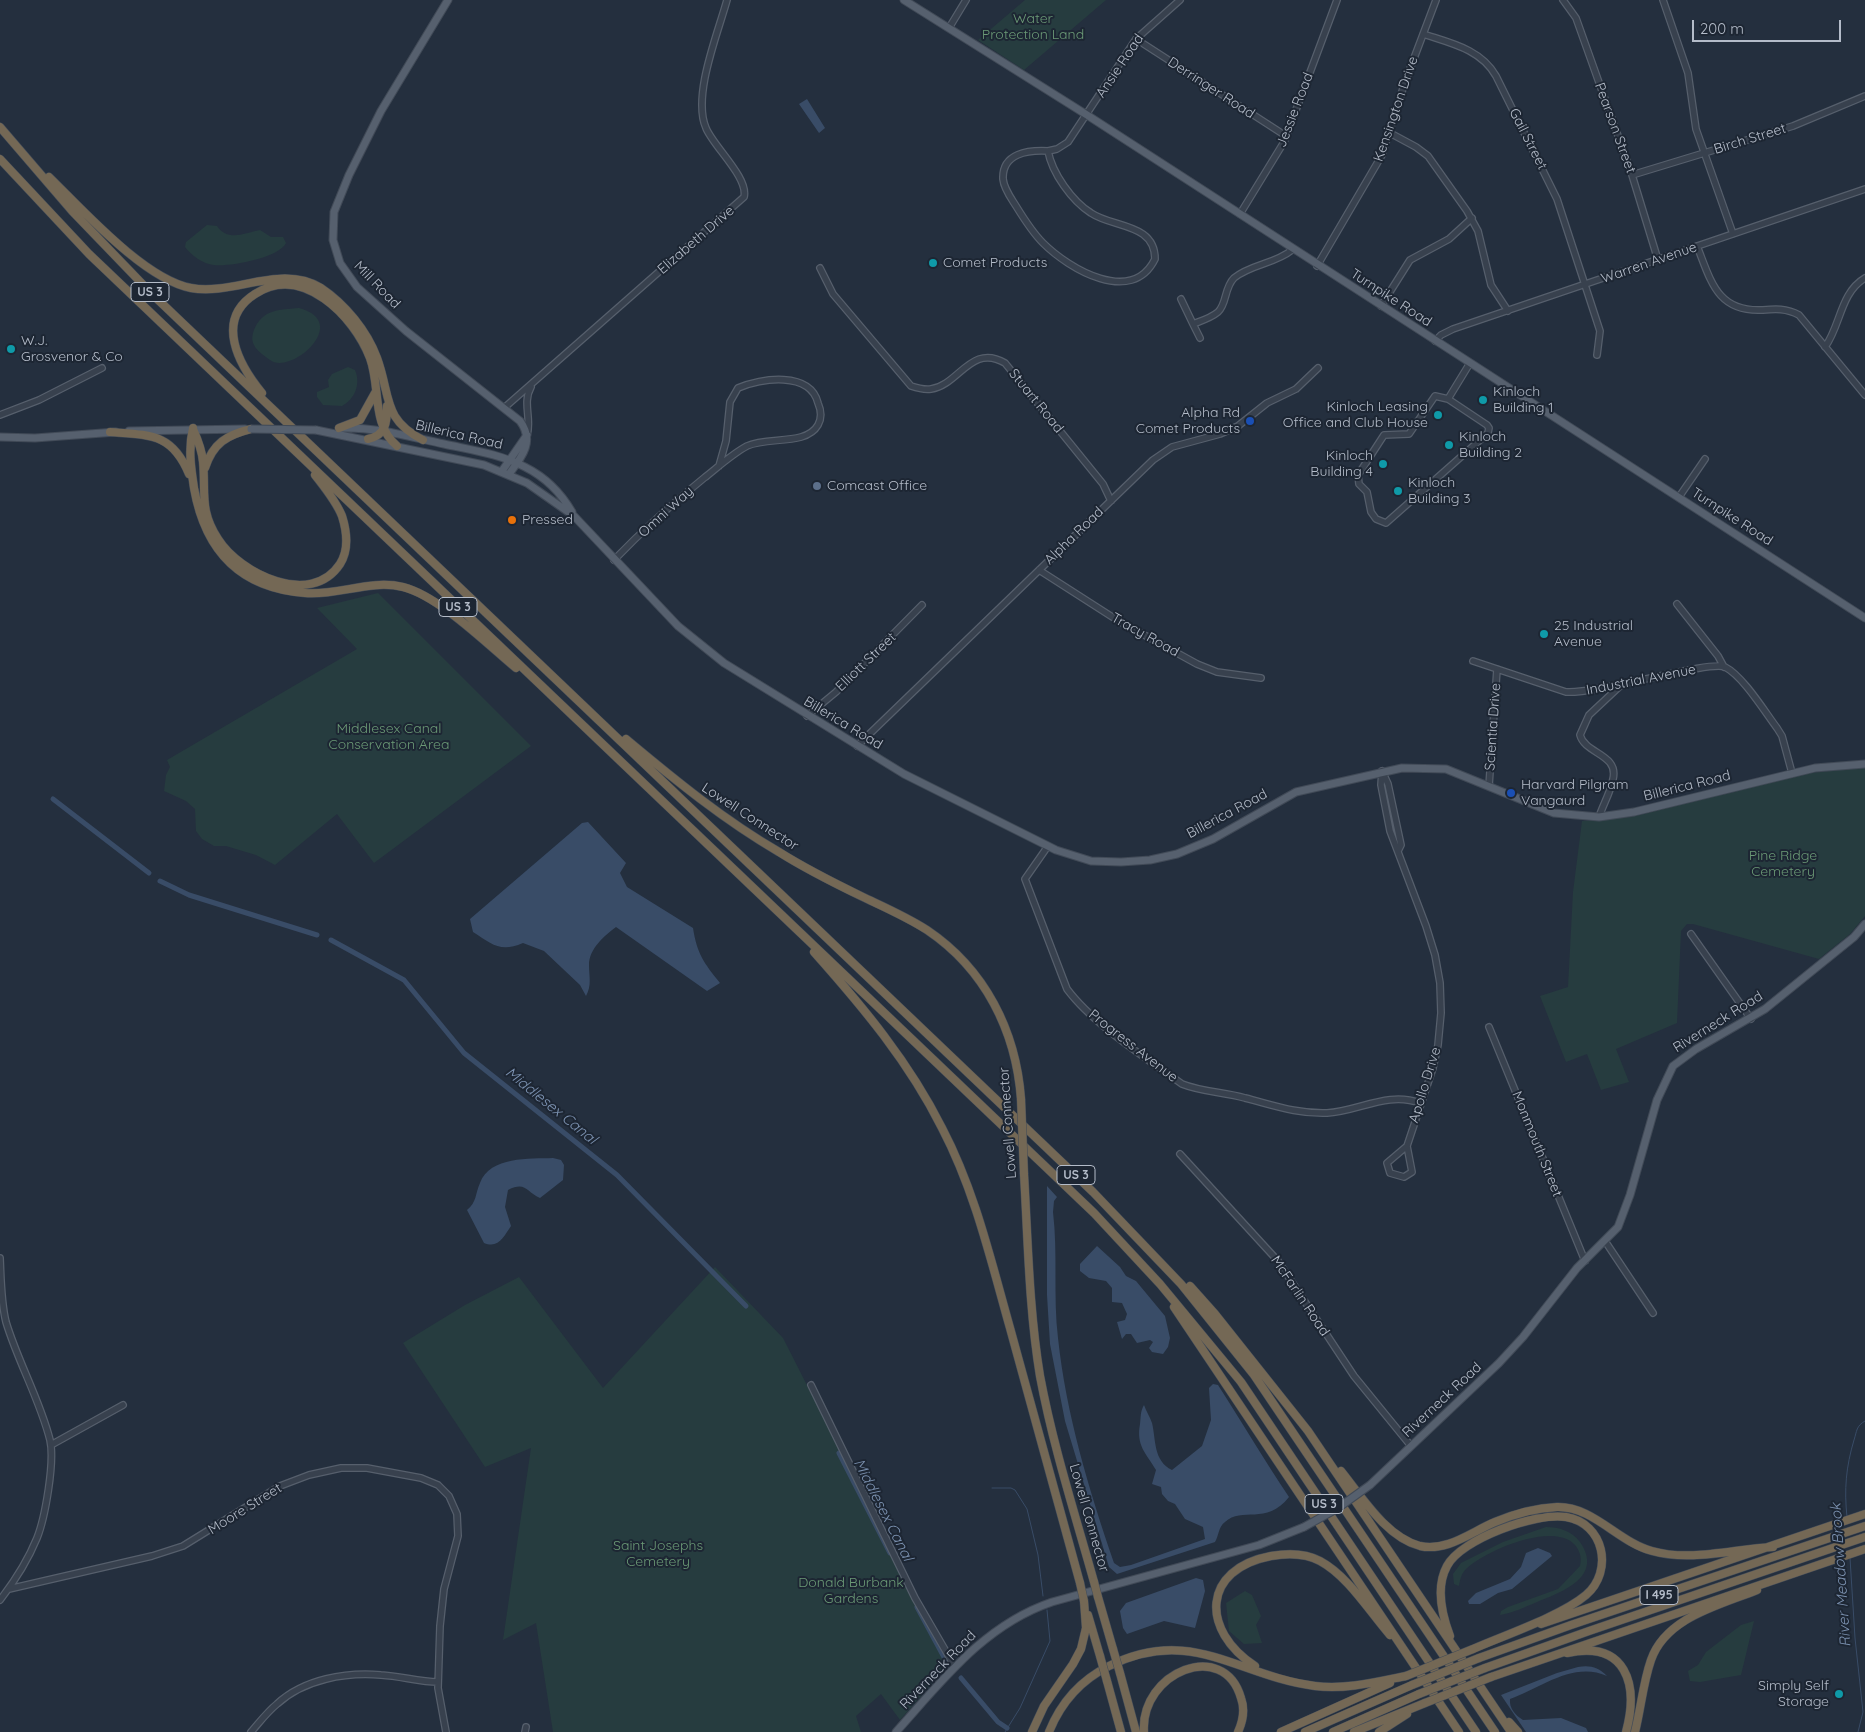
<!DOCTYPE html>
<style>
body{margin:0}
#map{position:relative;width:1865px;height:1732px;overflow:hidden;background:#242f3e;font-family:Quicksand,sans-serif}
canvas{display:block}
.scale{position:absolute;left:1692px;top:20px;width:149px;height:22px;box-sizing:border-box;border:2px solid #b4bcc9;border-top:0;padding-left:6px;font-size:15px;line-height:18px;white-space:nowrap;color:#b4bcc9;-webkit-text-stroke:4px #1d2633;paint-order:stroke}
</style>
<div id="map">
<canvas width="1865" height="1732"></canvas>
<div class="scale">200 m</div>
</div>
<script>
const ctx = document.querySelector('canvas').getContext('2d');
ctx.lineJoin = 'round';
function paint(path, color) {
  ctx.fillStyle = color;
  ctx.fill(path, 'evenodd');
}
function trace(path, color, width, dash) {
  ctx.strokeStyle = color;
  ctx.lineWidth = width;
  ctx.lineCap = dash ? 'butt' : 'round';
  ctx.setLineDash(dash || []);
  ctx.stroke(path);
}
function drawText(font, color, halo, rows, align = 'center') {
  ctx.font = font + ' Quicksand,sans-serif';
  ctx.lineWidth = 4;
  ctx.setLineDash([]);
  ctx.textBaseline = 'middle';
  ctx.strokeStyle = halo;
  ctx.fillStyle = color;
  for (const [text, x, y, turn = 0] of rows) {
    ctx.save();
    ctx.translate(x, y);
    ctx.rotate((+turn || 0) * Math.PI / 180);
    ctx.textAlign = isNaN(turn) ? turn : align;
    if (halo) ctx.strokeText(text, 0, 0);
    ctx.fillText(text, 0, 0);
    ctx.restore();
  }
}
const green = new Path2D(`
 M1025,0H1106L1024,70L978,40Z
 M207,225L217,226C228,242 244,233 260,230L271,237H283L286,243C279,258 229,267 214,265C203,264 191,255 185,247L186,242Z
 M299,308C352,322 291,376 270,360C259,352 248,345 254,330C263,309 278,310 299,308Z
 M348,367L355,370C361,384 355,399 342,406L323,405L317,397V392L329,387L328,380L332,374Z
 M378,593L531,746L374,863L337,814L275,865L256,855L226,846H214L202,839L196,831L195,809L186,801L164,791L166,775L170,767L167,760L357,649L317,608Z
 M1865,767V916L1850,934L1819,959L1693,924H1687L1681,931L1677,1023L1616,1049L1629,1082L1601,1090L1587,1054L1566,1062L1540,996L1568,987L1573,892L1582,821L1630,817L1810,773Z
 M715,1267L783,1338L940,1647L945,1663L944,1670L900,1720L881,1694L856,1716L861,1732H553L536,1623L503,1640L531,1448L485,1467L403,1343L465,1305L519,1277L603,1388Z
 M1546,1527C1559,1527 1572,1531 1580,1542C1604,1577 1562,1592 1537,1602C1525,1607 1513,1613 1500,1615L1501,1611L1508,1607L1558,1589L1580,1566C1582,1558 1580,1551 1575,1545C1553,1521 1485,1551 1466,1569C1461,1574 1460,1580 1459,1586L1454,1584L1453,1574L1461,1563L1503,1542Z
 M1245,1591L1252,1595L1261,1616L1256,1625L1262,1643L1244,1644L1229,1631L1226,1603Z
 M1754,1621L1741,1675L1700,1682L1690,1681L1688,1671L1698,1665L1706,1652L1741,1625Z`);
const water = new Path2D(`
 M807,99L825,128L819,133L799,104Z
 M588,822L626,863L620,873L627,887L693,928C697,954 704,963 720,983L707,991L616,927C604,936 589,949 589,965C589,977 592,985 586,996L580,985L544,951L523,943C500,953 492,944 473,932L470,919L582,823Z
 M553,1158L561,1160L564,1165L563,1180L540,1198C526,1192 526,1181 508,1190L505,1207L511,1226C504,1236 499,1249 484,1243L467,1210C477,1202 475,1194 480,1183C490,1156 530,1159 553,1158Z
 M1047,1186L1057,1197L1054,1201L1053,1212C1058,1254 1053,1296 1058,1338C1066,1414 1089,1490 1114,1563L1120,1567L1131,1565L1205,1539L1203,1527L1185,1519L1175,1504L1168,1501L1162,1494L1161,1487L1152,1484L1156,1470C1146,1453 1136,1446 1140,1424C1141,1417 1140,1412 1144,1405C1146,1411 1150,1417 1152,1423C1156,1439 1153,1461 1172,1470L1202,1446L1211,1420L1209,1388L1213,1384L1218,1385C1242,1422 1264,1460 1289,1497C1266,1526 1242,1506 1225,1522C1218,1527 1219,1536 1215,1542L1117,1574L1109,1567L1065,1421L1050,1344L1047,1295Z
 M1097,1246L1120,1267L1126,1276L1136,1281L1165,1316L1170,1338L1168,1347L1163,1354L1152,1352L1149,1348L1153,1342L1150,1340L1137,1343L1131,1334H1126L1122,1339L1117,1322L1125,1320L1127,1314L1122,1303L1112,1302V1288L1106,1281L1089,1278L1080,1271V1264Z
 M1538,1548L1550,1553L1552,1556L1512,1589L1498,1593L1480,1604H1469L1468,1601L1476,1593L1510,1579L1521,1567L1526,1553Z
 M1196,1578L1203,1580L1205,1591L1195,1628L1164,1621L1127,1634L1123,1628L1120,1611L1126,1603Z
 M1578,1667C1590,1665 1598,1667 1607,1676C1573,1661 1541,1688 1510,1699C1509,1708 1515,1715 1523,1720L1561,1718L1586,1728L1588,1732H1526L1501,1695L1557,1673Z`);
const stream = new Path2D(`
 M992,1488H1011L1015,1490L1027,1509L1038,1555L1043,1596
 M1847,1517C1844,1489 1846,1467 1854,1440C1857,1431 1856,1426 1865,1421
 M1850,1558L1855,1638L1863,1712L1858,1732
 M1005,1732L1020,1708L1050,1641L1047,1610`);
const canal = new Path2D(`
 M53,799L149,873
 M160,881L189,895L317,935
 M331,940L404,980L464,1053L617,1175L746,1306
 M839,1453L890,1553
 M917,1607L945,1659
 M961,1678L998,1722L1007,1728`);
const minor = new Path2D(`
 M1563,0L1576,18L1632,175L1658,260
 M1663,0L1688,73L1696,129L1733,234
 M949,28L966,0
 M1423,34C1450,43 1481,49 1496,76L1557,199L1600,331L1597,355
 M1136,39L1286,136
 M1390,133L1416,147L1428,156L1467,211L1478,231L1491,285L1508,311
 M1048,151C1028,150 1002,153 1003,179C1004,189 1011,198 1016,206C1024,219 1032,232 1043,243C1069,269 1132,306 1155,259C1155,223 1113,228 1091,213C1072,201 1052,173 1048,151L1057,149L1068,142L1136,39L1180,0
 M1632,175L1793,126L1865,96
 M1240,214L1284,142L1337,0
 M1697,246C1711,281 1717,312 1762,310C1775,309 1786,308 1799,315L1865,395
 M1317,266L1382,155L1405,82L1436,0
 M820,268L833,294L911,386C917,388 924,390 931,389C959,385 971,343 1005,363L1103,484L1111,501
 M1181,299L1193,324C1201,321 1211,318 1218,312C1227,304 1224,288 1234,278C1251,264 1275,264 1292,250
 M1381,306L1410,260L1449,239L1472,218
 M1193,324L1200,338
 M1435,341L1441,335L1453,329L1865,189
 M1825,347C1841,325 1840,293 1865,278
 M1435,396L1448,399L1487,425L1489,428L1488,433L1386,523L1376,519L1371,512L1367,492L1359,484L1358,475L1384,435L1409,434Z
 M1448,399L1470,363
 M504,408L744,197C749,178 713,146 706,128C692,96 718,33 727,0
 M0,415L39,400L102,368
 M527,435C532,419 522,403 531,387
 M1679,497L1705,459
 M614,560C642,531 673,503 704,478C718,467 732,454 747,446C768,436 806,446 818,425C822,418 821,410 818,403C810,371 761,378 738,388L730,402L726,441L719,466
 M1039,570L1117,620L1197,664L1217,672L1261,678
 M1677,604L1718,656L1724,667
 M1473,661L1566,692C1598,694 1710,660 1725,667C1743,676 1765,712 1777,728L1782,736L1792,773
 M807,716L836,692L922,605
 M857,746L1153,460L1172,447L1220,434L1238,426L1267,403L1296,389L1318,368
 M1382,771L1381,785L1390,831L1426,926L1435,955L1440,983L1441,1013L1438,1045L1433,1068L1407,1146L1387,1163L1390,1173L1404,1177L1412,1172L1407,1146
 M1382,771L1388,784L1401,845L1398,851
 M1489,786L1497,669
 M1599,817C1603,805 1611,791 1613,779C1619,754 1585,754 1580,735L1589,715L1620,686
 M1048,846L1025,879L1067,989C1093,1024 1146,1058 1182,1084C1202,1092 1224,1092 1245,1098C1273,1105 1297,1114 1327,1113C1359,1111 1388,1091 1420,1103
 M1691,934L1751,1019
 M1489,1027L1585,1261
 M1180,1154L1278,1261L1354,1376L1411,1446
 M1605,1241L1653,1313
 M0,1258C1,1279 1,1302 6,1322C18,1362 40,1400 50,1440C55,1462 45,1518 37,1538C28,1560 14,1582 0,1600
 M811,1385L915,1598L955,1667
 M51,1445L123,1405
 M9,1589L152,1556L183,1546L280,1486L309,1475L341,1468H367L421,1478L438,1485L449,1496L457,1514L458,1536L444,1589L440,1626L438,1688L446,1732
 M251,1732C259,1723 267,1712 277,1704C304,1679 346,1672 381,1675C401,1676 419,1682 438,1682
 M525,1732L526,1727`);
const major = new Path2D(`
 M448,0L381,111L349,175L334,212L333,240L340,263L357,287L406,331L520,421C535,441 522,457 509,474
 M904,0L1087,115L1865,618
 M342,428C376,427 410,437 444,444C471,450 500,454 525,467C545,477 561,493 572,512
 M316,430L484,465L527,483L574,516L678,626L724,663L904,774L1056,850L1091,861L1121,862L1150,860L1177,854L1213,839L1296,792L1402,768L1446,769L1554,813L1599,817L1634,812L1815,768L1865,764
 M129,431L245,429
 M0,437L35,438L116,432
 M502,471L527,435
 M1370,1485L1499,1363L1523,1337L1577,1268L1618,1227L1630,1195L1657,1100L1673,1066L1696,1049L1765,1009L1854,937L1865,924
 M896,1732C942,1681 984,1625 1052,1602L1259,1545L1304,1527`);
const highway = new Path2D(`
 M0,127L73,212L152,294L1093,1192L1181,1284L1254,1375L1495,1732
 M0,159L89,254L1094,1213L1160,1284L1241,1382L1476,1732
 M49,177C83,210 144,279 191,288C234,296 281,263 321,288C345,304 367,331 377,358C391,396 382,419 423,440
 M262,393C239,365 214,320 255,294C302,263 354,316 370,358C381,388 371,424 397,446
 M193,428C188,449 191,468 194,488C205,550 240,588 305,593C338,596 370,579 403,587C439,596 487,644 516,668
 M339,428L360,420L375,393
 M193,429C198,440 202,450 203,462C206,493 199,510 218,539C240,574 311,608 340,564C349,550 347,532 342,516C336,501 325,488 315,475
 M110,432C150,435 172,433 189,474
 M368,439C386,435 387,423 387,406
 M205,468C213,443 227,435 251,429
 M626,739C675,780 724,820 779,852C806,869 834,883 863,897C884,907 907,917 927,930C985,969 1016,1031 1021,1099
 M814,952C863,1007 909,1062 942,1128C975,1191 991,1261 1010,1328C1033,1413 1057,1498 1080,1583
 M1024,1174C1028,1242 1029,1309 1040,1376C1053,1446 1075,1514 1094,1582
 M1190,1286L1215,1314L1308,1431L1511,1732
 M1174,1307L1459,1732
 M1341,1471C1362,1497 1386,1537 1420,1546C1447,1552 1471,1532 1495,1522C1514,1514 1536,1508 1557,1507C1593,1506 1618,1542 1652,1551C1691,1562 1733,1549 1773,1547
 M1098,1597L1113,1649
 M1088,1615L1100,1656
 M1541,1624L1865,1514
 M1450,1636C1442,1615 1435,1588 1447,1566C1461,1539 1536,1512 1566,1517C1604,1523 1614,1571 1586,1595C1561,1616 1505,1635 1473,1649
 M1567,1653C1626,1640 1639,1684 1626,1732
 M1479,1658L1571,1625L1865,1526
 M1255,1666C1200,1630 1202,1569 1271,1556C1288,1553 1305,1553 1320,1561C1348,1576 1369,1611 1390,1635
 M1485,1668L1589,1631L1865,1537
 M1120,1673L1136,1732
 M1491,1677L1865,1549
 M1107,1681L1121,1732
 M1509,1722L1518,1732
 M1032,1732L1044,1706L1073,1664L1081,1649L1086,1628L1084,1601
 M1049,1732C1061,1702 1081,1680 1109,1666C1192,1625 1237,1676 1315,1686C1345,1690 1376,1682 1406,1676
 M1144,1732C1140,1672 1224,1638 1241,1698C1245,1709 1243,1721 1238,1732
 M1281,1732L1390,1683
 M1305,1732L1412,1685
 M1333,1732L1419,1694
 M1354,1732L1425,1703
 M1379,1732L1407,1714
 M1635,1732C1641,1708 1643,1683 1651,1660C1666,1617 1720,1605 1757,1590`);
const majorBridge = new Path2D(`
 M251,429L316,430
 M1304,1527L1338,1508L1370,1485`);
const highwayBridge = new Path2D(`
 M1021,1099L1024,1174
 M1094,1582L1098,1597
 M1080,1583L1084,1601
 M1113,1649L1120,1673
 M1100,1656L1107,1681
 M1406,1676L1473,1649
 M1412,1685L1479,1658
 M1419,1694L1485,1668
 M1425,1703L1491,1677`);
const markers = [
 [933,263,5,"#0f9aa8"],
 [11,349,5,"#0f9aa8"],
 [1483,400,5,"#0f9aa8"],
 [1438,415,5,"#0f9aa8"],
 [1250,421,5,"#1a4fb4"],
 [1449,445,5,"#0f9aa8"],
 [1383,464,5,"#0f9aa8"],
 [817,486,5,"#5c6f8a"],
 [1398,491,5,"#0f9aa8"],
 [512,520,5,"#e8710a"],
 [1544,634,5,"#0f9aa8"],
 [1511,793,5,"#1a4fb4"],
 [1839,1694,5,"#0f9aa8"]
];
const shields = [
 [150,292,38],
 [458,607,38],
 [1076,1175,38],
 [1324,1504,38],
 [1659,1595,38]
];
const shieldNames = [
 ["US 3",150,292],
 ["US 3",458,607],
 ["US 3",1076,1175],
 ["US 3",1324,1504],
 ["I 495",1659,1595]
];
const parkNames = [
 ["Water",1033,19],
 ["Protection Land",1033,35],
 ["Middlesex Canal",389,729],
 ["Conservation Area",389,745],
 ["Pine Ridge",1783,856],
 ["Cemetery",1783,872],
 ["Saint Josephs",658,1546],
 ["Cemetery",658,1562],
 ["Donald Burbank",851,1583],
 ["Gardens",851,1599]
];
const streetNames = [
 ["Ansie Road",1120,66,-56],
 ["Derringer Road",1211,88,33],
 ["Kensington Drive",1396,109,-71],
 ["Jessie Road",1295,110,-69],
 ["Pearson Street",1615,128,70],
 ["Gail Street",1528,139,63],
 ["Birch Street",1750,139,-17],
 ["Elizabeth Drive",696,240,-41],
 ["Warren Avenue",1649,263,-19],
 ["Mill Road",377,285,46],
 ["Turnpike Road",1391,298,33],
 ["Stuart Road",1036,401,51],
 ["Billerica Road",459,435,13],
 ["Omni Way",666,512,-42],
 ["Turnpike Road",1732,517,33],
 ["Alpha Road",1074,536,-44],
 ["Tracy Road",1145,635,29],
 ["Elliott Street",866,662,-44],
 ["Industrial Avenue",1641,680,-11],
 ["Billerica Road",843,723,31],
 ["Scientia Drive",1493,727,-86],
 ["Billerica Road",1687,786,-14],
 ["Billerica Road",1227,814,-28],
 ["Lowell Connector",750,817,33],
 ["Riverneck Road",1718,1022,-32],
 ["Progress Avenue",1133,1046,38],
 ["Apollo Drive",1425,1085,-73],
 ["Lowell Connector",1008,1123,-94],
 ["Monmouth Street",1537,1144,68],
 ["McFarlin Road",1300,1296,56],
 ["Riverneck Road",1442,1400,-43],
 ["Moore Street",245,1509,-32],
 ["Lowell Connector",1089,1518,74],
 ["Riverneck Road",938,1670,-46]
];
const poiNames = [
 ["Comet Products",943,263],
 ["W.J.",21,341],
 ["Grosvenor & Co",21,357],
 ["Kinloch",1493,392],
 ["Building 1",1493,408],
 ["Kinloch Leasing",1428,407,"right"],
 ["Office and Club House",1428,423,"right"],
 ["Alpha Rd",1240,413,"right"],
 ["Comet Products",1240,429,"right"],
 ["Kinloch",1459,437],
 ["Building 2",1459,453],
 ["Kinloch",1373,456,"right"],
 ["Building 4",1373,472,"right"],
 ["Kinloch",1408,483],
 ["Building 3",1408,499],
 ["Comcast Office",827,486],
 ["Pressed",522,520],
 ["25 Industrial",1554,626],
 ["Avenue",1554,642],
 ["Harvard Pilgram",1521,785],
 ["Vangaurd",1521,801],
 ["Simply Self",1829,1686,"right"],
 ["Storage",1829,1702,"right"]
];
const waterNames = [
 ["Middlesex Canal",551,1106,39],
 ["Middlesex Canal",883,1510,63],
 ["River Meadow Brook",1841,1575,-94]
];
paint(green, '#263c3f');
paint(water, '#394c67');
trace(stream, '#394c67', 1);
trace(canal, '#394c67', 5);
trace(minor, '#565f6c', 8);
trace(major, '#414a57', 9);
trace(highway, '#434c59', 9);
trace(minor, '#38414e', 5.5);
trace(major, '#56606e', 7);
trace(highway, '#746855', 8);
trace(majorBridge, '#414a57', 9, []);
trace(highwayBridge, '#434c59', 9, []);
trace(majorBridge, '#56606e', 7);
trace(highwayBridge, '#746855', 8);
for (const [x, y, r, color] of markers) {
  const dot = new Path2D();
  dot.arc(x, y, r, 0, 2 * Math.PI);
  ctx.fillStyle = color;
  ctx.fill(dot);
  trace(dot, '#1d2633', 2);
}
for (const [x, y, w] of shields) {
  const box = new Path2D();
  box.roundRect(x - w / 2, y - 9.5, w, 19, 4);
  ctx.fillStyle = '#1d2633';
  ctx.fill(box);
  trace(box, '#b4bcc9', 1);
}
drawText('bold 12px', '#b4bcc9', null, shieldNames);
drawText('14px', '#6b9a76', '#1d2633', parkNames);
drawText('14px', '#b4bcc9', '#1d2633', streetNames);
drawText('14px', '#b4bcc9', '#1d2633', poiNames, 'left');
drawText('italic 15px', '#7c92b1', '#1d2633', waterNames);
</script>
